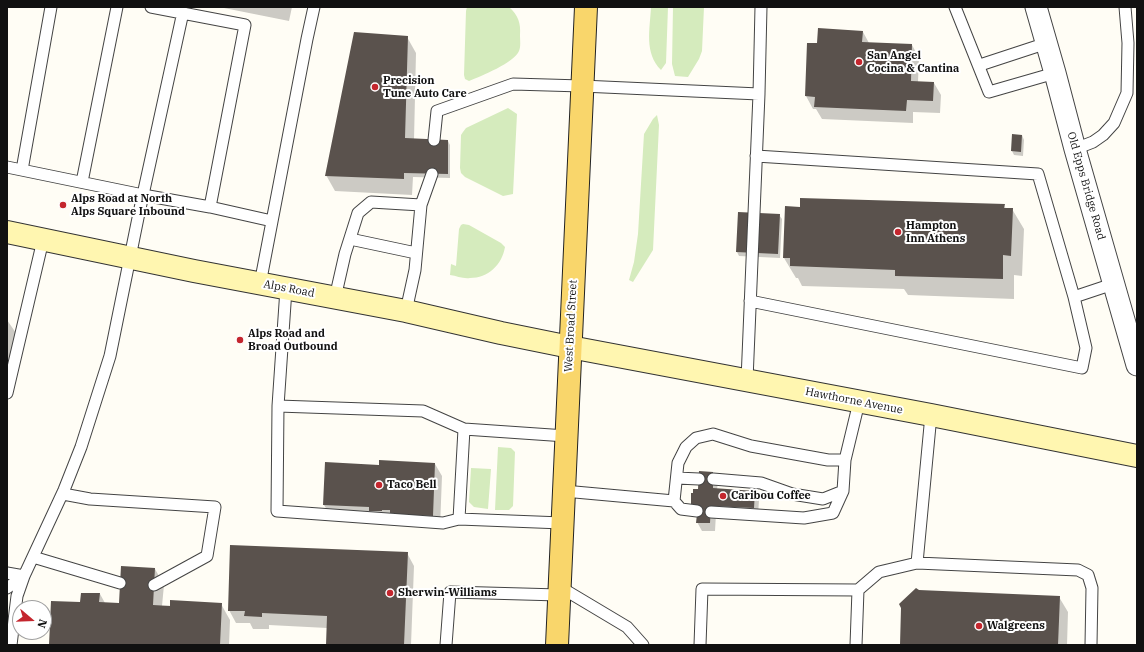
<!DOCTYPE html>
<style>
body{margin:0}
#map{position:relative;width:1144px;height:652px;overflow:hidden;background:#fffdf5;font-family:"IBM Plex Serif",serif}
canvas{display:block}
.frame{position:absolute;inset:0;border:8px solid #111;pointer-events:none}
.north{position:absolute;left:12px;top:600px;width:40px;height:40px;box-sizing:border-box;background:#fff;border:1px solid #a0a0a0;border-radius:50%;rotate:109deg;font-size:11px;font-weight:700;line-height:16px;text-align:center;color:#111}
.north::after{content:'';display:block;margin:auto;width:14px;height:18px;background:#c4262e;clip-path:polygon(50% 0,100% 100%,50% 72%,0 100%)}
</style>
<div id="map">
<canvas width="1144" height="652"></canvas>
<div class="frame"></div>
<div class="north">N</div>
</div>
<script>
const ctx = document.querySelector('canvas').getContext('2d');
ctx.lineJoin = 'round';
function paint(path, color) {
  ctx.fillStyle = color;
  ctx.fill(path, 'evenodd');
}
function trace(path, color, width, dash) {
  ctx.strokeStyle = color;
  ctx.lineWidth = width;
  ctx.lineCap = dash ? 'butt' : 'round';
  ctx.setLineDash(dash || []);
  ctx.stroke(path);
}
function drawText(font, color, halo, rows, align = 'center') {
  ctx.font = font + ' "IBM Plex Serif",serif';
  ctx.lineWidth = 4;
  ctx.setLineDash([]);
  ctx.textBaseline = 'middle';
  ctx.strokeStyle = halo;
  ctx.fillStyle = color;
  for (const [text, x, y, turn = 0] of rows) {
    ctx.save();
    ctx.translate(x, y);
    ctx.rotate((+turn || 0) * Math.PI / 180);
    ctx.textAlign = isNaN(turn) ? turn : align;
    if (halo) ctx.strokeText(text, 0, 0);
    ctx.fillText(text, 0, 0);
    ctx.restore();
  }
}
const green = new Path2D(`
 M467,7H509C518,15 521,23 520,35C520,40 521,47 519,51C514,63 481,76 469,81L465,79L464,75L466,11Z
 M651,7H668L666,63L661,70C644,53 650,29 651,7Z
 M673,7H704L702,51L699,59L688,77L675,76L672,64Z
 M508,108L517,114L513,194L503,196L465,177L461,173L460,168L461,135L463,132L466,128Z
 M657,115L659,125L653,250L633,282L629,280L634,262L638,234L644,134L653,119Z
 M463,224L469,225L501,243L505,247C502,265 488,278 470,278C463,279 457,276 450,275L451,264L456,266L459,229L461,225Z
 M498,447L511,448L515,452L513,506L509,510H495Z
 M471,468L491,469L488,509L474,507L469,502Z`);
const shadow = new Path2D(`
 M219,7H292L289,21Z
 M863,32L869,43L912,45L919,58L918,82L934,83L941,95L940,113L913,112V123L822,119L816,109H813L806,96L808,44H818Z
 M407,37L416,53L414,140L448,141L450,145V178L413,177L412,195L335,191L326,175Z
 M1013,135H1022L1024,140L1023,156L1014,155L1012,151Z
 M1004,205L1006,209H1012L1024,229L1022,276L1014,275V299L908,295L904,289L802,286L798,278H796L784,258Z
 M779,215L782,219L780,258L739,256L737,252Z
 M7,320L16,333L7,377Z
 M435,464L442,476L440,528L398,526L396,522L331,517L324,505L380,466Z
 M713,473L718,481L717,490L754,492L759,500L758,516L716,514L715,531H702L697,522L698,513L692,504L699,490Z
 M407,553L414,566L411,645H327V628L269,625V629H253L250,623H236L229,610Z
 M155,569L164,585L162,606L221,604L230,620L229,645H50L81,603L100,594L105,603L120,604Z
 M918,591L1059,597L1068,612L1067,645H901Z`);
const building = new Path2D(`
 M818,28L863,31L862,42L912,44L911,81L934,82L933,101L907,100L906,111L814,107L815,97L805,96L807,43H817Z
 M354,32L408,36L405,138L448,140V174L404,173V179L325,176Z
 M1012,134L1022,135L1021,152L1011,151Z
 M800,198L1005,204L1004,208H1013L1011,256L1003,255V279L895,276V270L790,266V258H783L785,206L800,207Z
 M738,212L780,214L778,254L736,252Z
 M379,460L435,463L433,516L390,514V510H382V511H369V507L323,505L325,462L379,465Z
 M699,471L713,472V488L755,491L754,508L711,506L710,523H696L698,505H691V493H693V489H698Z
 M230,545L408,552L404,645H326L327,616L262,613V617L244,616L245,611H228Z
 M121,566L155,568L153,605L170,606V600L222,603L220,645H49L51,601L80,602L81,593H100L99,602L119,603Z
 M916,588L919,590L1060,596L1058,645H900L901,608L899,604Z`);
const lane = new Path2D(`
 M151,7L245,25L210,207
 M955,7L989,92L1055,73
 M980,65L1047,43
 M434,140L437,111L513,84L582,86L759,94
 M1075,149L1093,142L1103,135L1114,123L1127,93L1128,43L1125,7
 M7,167L143,195L210,207L272,221
 M22,170L51,7
 M82,182L117,7
 M350,239L416,253
 M260,284L307,39L314,7
 M286,289L278,406L277,511L443,523L459,519L562,523
 M1074,297L1113,284
 M335,298L345,254L358,213L371,202L421,205
 M750,301L1082,368L1086,348L1074,297L1038,174L756,156
 M406,311L415,270L421,205L432,174
 M747,380L759,94L761,7
 M7,393L43,240
 M278,406L423,411L464,429L566,436
 M677,478L699,479
 M713,479L761,483L792,494L823,499L843,491
 M564,491L674,501L681,509L697,511
 M63,494L90,499L215,507L207,556L154,585
 M674,501L678,463L686,447L696,438L713,434L751,446L828,460H845
 M711,512L804,518L833,513L843,491L845,460L859,402
 M459,519L464,429
 M33,557L120,583
 M917,563L1078,570L1088,575L1092,588L1091,645
 M7,573L24,576
 M560,587L627,627L643,645
 M7,588L24,576
 M11,645L17,596L24,576L64,490L81,447L110,356L139,213L183,12
 M446,645L450,592L559,595
 M700,645L702,589L858,590L879,572L917,563L931,415
 M856,645L858,590`);
const street = new Path2D(`
 M1036,7L1055,73L1075,149L1137,365`);
const secondary = new Path2D(`
 M7,232L194,271L406,311L501,333L570,347L931,415L1137,456`);
const primary = new Path2D(`
 M557,645L586,7`);
const markers = [
 [859,62,4,"#c4262e"],
 [375,87,4,"#c4262e"],
 [63,205,4,"#c4262e"],
 [898,232,4,"#c4262e"],
 [240,340,4,"#c4262e"],
 [379,485,4,"#c4262e"],
 [723,496,4,"#c4262e"],
 [390,593,4,"#c4262e"],
 [979,626,4,"#c4262e"]
];
const poiNames = [
 ["San Angel",867,56],
 ["Cocina & Cantina",867,69],
 ["Precision",383,81],
 ["Tune Auto Care",383,94],
 ["Alps Road at North",71,199],
 ["Alps Square Inbound",71,212],
 ["Hampton",906,226],
 ["Inn Athens",906,239],
 ["Alps Road and",248,334],
 ["Broad Outbound",248,347],
 ["Taco Bell",387,485],
 ["Caribou Coffee",731,496],
 ["Sherwin-Williams",398,593],
 ["Walgreens",987,626]
];
const streetNames = [
 ["Old Epps Bridge Road",1086,186,74],
 ["Alps Road",289,289,11],
 ["West Broad Street",571,326,-87],
 ["Hawthorne Avenue",854,401,11]
];
paint(green, '#d5ebbd');
paint(shadow, '#0003');
paint(building, '#5a524d');
trace(lane, '#444', 13);
trace(street, '#444', 23);
trace(secondary, '#333', 24);
trace(primary, '#222', 24);
trace(lane, '#fff', 11);
trace(street, '#fff', 21);
trace(secondary, '#fff6b0', 22);
trace(primary, '#f9d66b', 22);
for (const [x, y, r, color] of markers) {
  const dot = new Path2D();
  dot.arc(x, y, r, 0, 2 * Math.PI);
  ctx.fillStyle = color;
  ctx.fill(dot);
  trace(dot, '#fff', 1.5);
}
drawText('bold 11px', '#111', '#fff', poiNames, 'left');
drawText('11px', '#111', '#fff', streetNames);
</script>
